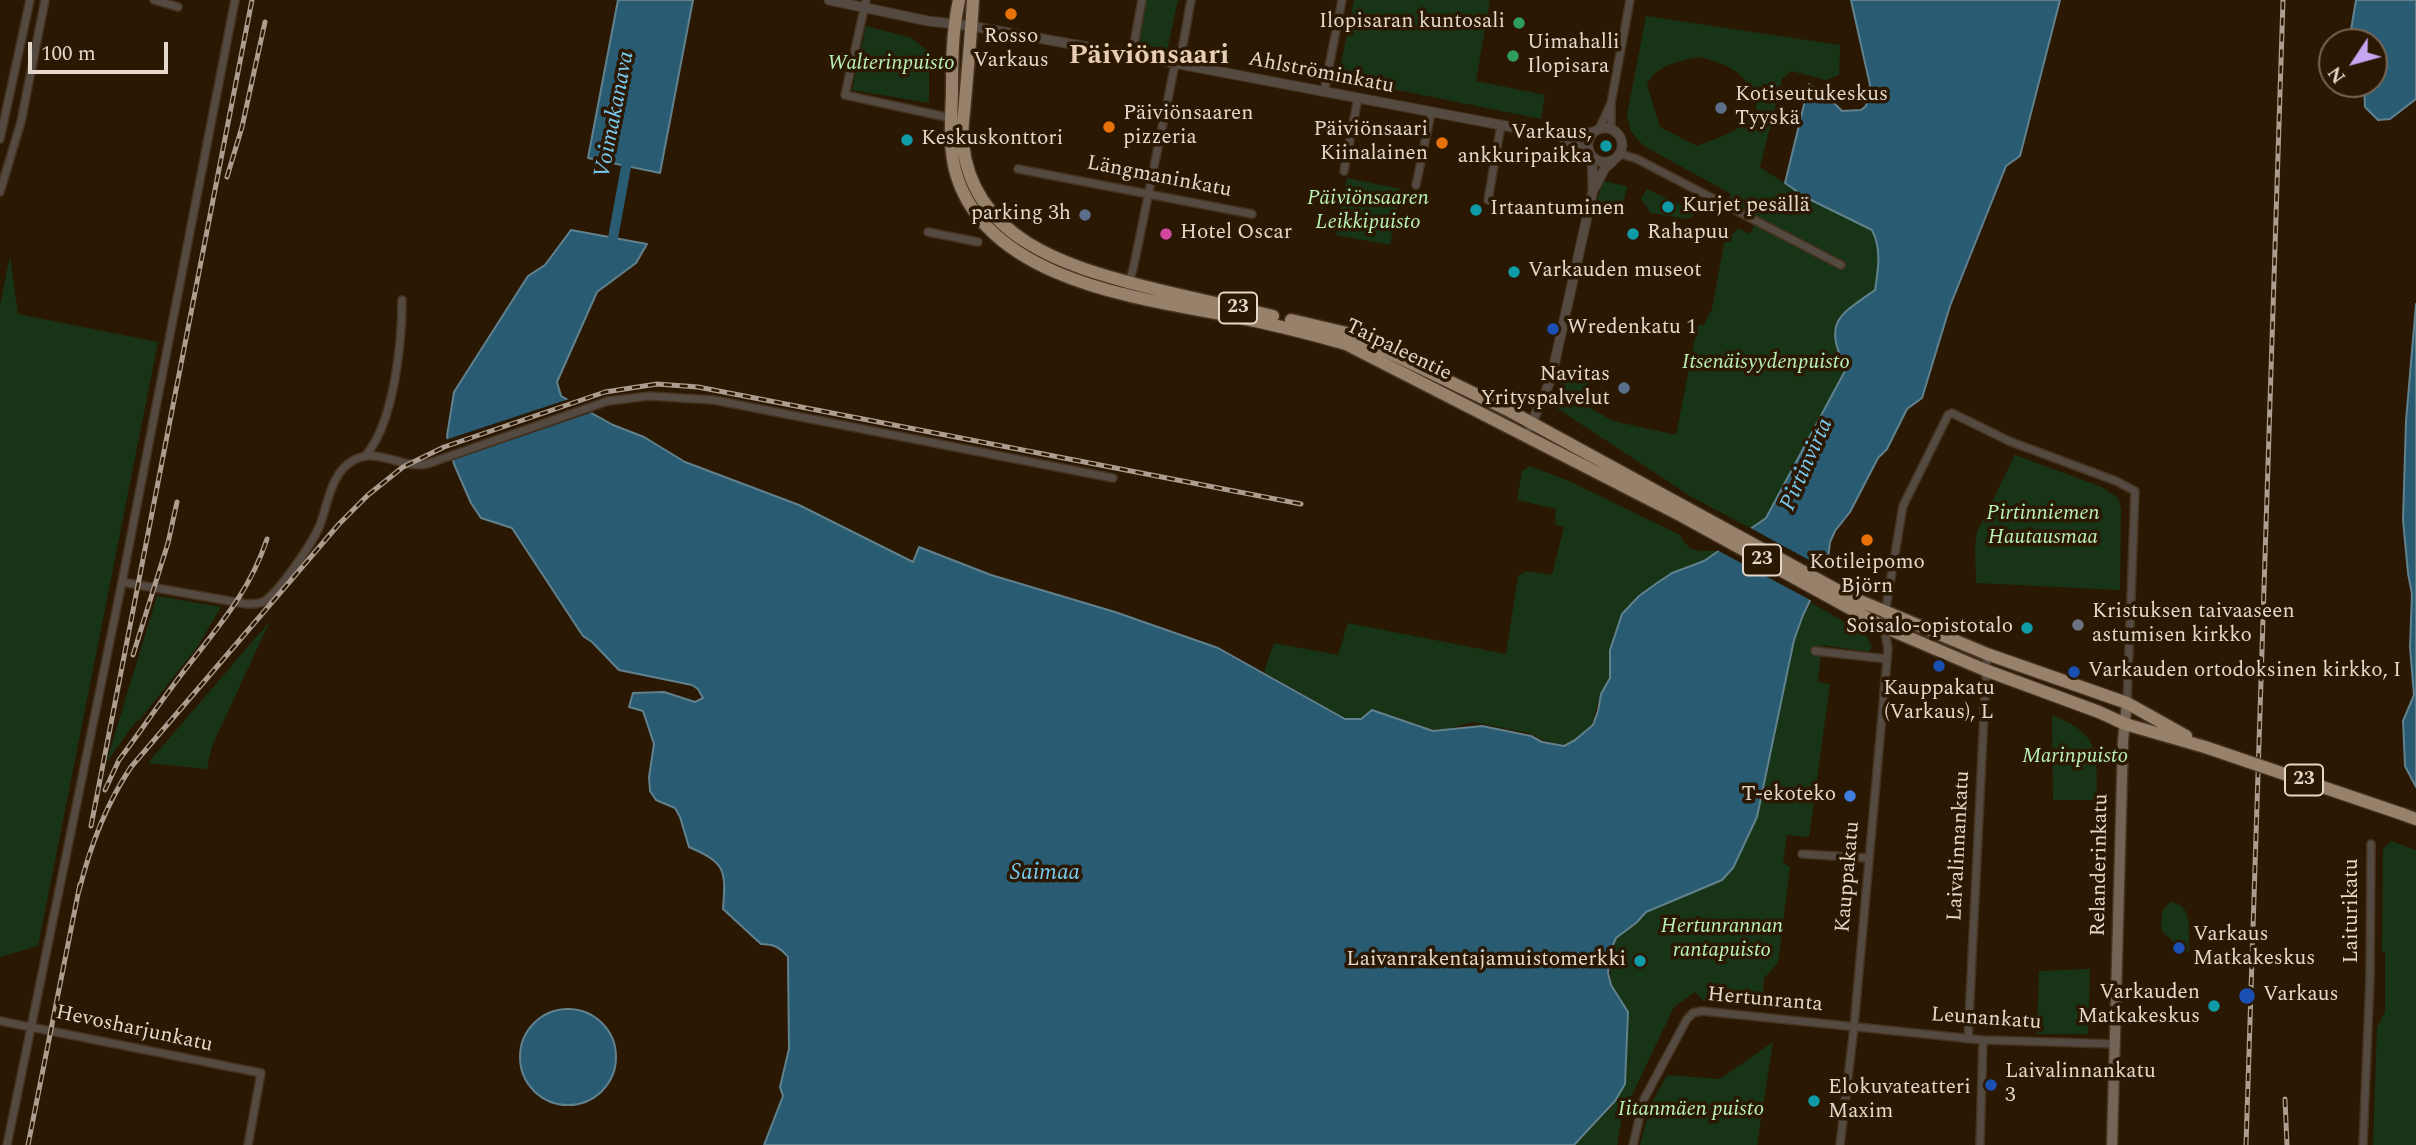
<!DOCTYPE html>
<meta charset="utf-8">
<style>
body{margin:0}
#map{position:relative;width:2416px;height:1145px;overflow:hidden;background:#2b1803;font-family:Spectral,serif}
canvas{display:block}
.north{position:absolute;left:2318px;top:28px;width:70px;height:70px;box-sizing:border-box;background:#2b1803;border:2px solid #756553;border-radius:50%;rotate:234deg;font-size:19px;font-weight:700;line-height:28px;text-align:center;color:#e5d8cb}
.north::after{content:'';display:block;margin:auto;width:24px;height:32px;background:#c6a6f0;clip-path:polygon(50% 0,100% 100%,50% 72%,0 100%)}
.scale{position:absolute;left:28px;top:42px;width:140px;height:32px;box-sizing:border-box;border:4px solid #e5d8cb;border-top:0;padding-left:9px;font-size:21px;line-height:24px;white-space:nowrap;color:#e5d8cb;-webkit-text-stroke:5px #2b1803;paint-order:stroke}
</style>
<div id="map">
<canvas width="2416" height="1145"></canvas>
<div class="north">N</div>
<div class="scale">100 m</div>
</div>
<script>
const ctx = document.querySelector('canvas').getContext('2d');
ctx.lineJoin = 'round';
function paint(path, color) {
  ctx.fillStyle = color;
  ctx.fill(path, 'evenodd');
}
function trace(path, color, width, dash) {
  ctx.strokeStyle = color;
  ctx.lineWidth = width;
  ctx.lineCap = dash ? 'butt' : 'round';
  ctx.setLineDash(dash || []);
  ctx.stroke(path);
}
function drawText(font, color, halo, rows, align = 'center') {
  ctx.font = font + ' Spectral,serif';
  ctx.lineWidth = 7;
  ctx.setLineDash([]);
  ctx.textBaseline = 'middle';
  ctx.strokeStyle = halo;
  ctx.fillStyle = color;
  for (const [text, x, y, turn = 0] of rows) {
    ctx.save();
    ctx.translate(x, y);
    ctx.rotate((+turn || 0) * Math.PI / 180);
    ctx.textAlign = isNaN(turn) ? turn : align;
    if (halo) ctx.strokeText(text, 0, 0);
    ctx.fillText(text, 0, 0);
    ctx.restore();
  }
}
const green = new Path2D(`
 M1143,0H1178L1167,50L1134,43Z
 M1354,0H1490L1476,81L1545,95L1541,119L1338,78Z
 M1646,16L1840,45L1839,75L1826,80L1791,71L1782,79L1760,167L1805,197L1873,230C1882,249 1878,271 1875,290C1839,315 1823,322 1846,368L1766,518L1750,528L1690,496L1557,408L1562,370L1590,375L1585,405L1613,421L1676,435L1698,324L1703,326L1712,309L1724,244L1738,228L1750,234L1754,225L1841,270L1846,262L1727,202L1731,194L1644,146L1631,132L1627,115ZM1699,57C1732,65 1751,75 1757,110C1744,131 1719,137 1697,146L1660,127L1647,85C1655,65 1680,61 1699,57Z
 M866,26L912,38L929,52V103L852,90Z
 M1347,178L1401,189L1390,245L1336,235Z
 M1603,181L1627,186L1622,211L1595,207Z
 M1647,189L1697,213L1688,219L1651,213L1641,199Z
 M10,256L18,314L158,342L38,946L0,957V306Z
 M2015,455L2102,487L2118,498L2121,509L2120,590L1976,583L1975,546L1977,532Z
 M1530,466L1569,481L1680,535C1691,555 1698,550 1719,551L1704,561L1672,573L1657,583L1615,631L1610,650L1609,678L1600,694L1592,725L1575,739L1563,745L1545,741L1529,733L1472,722L1448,729L1433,730L1372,709L1360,718H1345L1264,672L1274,643L1338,655L1348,623L1506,654L1518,576L1527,571L1552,575L1564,527L1555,524L1556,509L1517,500L1522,471Z
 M157,596L221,607L198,646L138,722L137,720L106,763Z
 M1812,603L1866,635L1872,647L1869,652L1822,645L1818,682L1830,684L1809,837L1787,835L1783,862L1790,867L1778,963L1764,978L1762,1006L1704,1002L1695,992L1674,1007L1622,1116L1617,1145H1575L1613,1106L1625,1085L1628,1010L1611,984L1610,962L1616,940L1646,913L1722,880L1774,739L1794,640L1803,615Z
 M270,621L212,746L207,769L148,763Z
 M2052,715C2102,735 2096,753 2097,800H2053Z
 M2391,841L2416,850V1145H2373L2377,1027L2385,1012V952H2382L2383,849Z
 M2171,902C2194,904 2188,934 2189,952L2183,951L2162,931C2161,919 2160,909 2171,902Z
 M2090,969L2088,1034H2037L2039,971Z
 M1773,1042L1757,1145H1640L1650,1106L1667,1075L1720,1079Z`);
const water = new Path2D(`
 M618,0H693L660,173L588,158Z
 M1851,0H2060L2020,156L2006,166L1950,306L1922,398L1907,409L1887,449L1878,458L1850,512L1835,531L1830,542L1827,566L1803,615L1794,640L1757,817L1733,868L1722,880L1646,912L1636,923L1616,938L1610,952L1608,973L1611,985L1628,1012L1625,1084L1615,1101L1574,1145H764L783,1096L780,1087L789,1049L788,957C780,947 773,944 761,944L723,909C726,870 726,863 689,847L680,817L675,808L656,800L650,791L649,777L654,744L643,711L629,707L633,693L664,692L695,702L703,698L698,689L692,685L619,670L592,642L583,636L512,528L481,518L471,503L454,464L447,436L454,392L528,276L545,265L571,230L647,244L636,263L597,292L557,382L561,396L613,425L644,437L685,462L799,505L913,562L919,547L991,575L1115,612L1218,648L1345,719H1361L1372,710L1433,731L1482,726L1531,736L1542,742L1564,746L1575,740L1593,725L1598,711L1601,694L1610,678V650L1622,614L1639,596L1657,583L1672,573L1704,561L1766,518L1846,369C1823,322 1838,316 1875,290C1878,271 1882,249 1872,230L1805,197L1785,183L1809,84L1828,97L1842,111L1861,110L1866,106L1870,85Z
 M2356,0H2416V99L2390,119L2378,120L2365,107L2364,86L2360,84H2374V42H2349Z
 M2416,304V787L2405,766L2403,721L2414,695L2410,647L2412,594L2408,573L2403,520L2406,421Z
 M520 1057a48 48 0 1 1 96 0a48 48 0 1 1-96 0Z`);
const pier = new Path2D(`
 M572,398L596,411L450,461L445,440Z
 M1747,526L1829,571L1814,602L1715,549Z`);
const canal = new Path2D(`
 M613,238L628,156`);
const minor = new Path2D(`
 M154,0L178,7
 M866,0L845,95L946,117
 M1132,55L1142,0
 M1324,92L1342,0
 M1599,129L1611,103
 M1611,129V103L1630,0
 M0,139L30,0
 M1621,154L1637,159L1841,265
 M1018,169L1252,214
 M1344,171L1358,98
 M1416,185L1431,113
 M0,192L21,122L45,0
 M1488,200L1501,125
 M928,232L978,242
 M1126,295L1134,265L1175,64L1182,50L1191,0
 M366,455C394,422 402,343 402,300
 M122,582L247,604C252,604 258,604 263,602C279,593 313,542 320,525C328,503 331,472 354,460C378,447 401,469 427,464L608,401L649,396L714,400L1113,478
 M1815,651L1887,659
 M1802,854L1867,858
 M0,1021L261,1073L248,1145
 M1968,1039L1987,654
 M7,1145L122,582L235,0
 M1633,1145L1644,1099L1687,1019L1693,1013L1702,1011L1983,1040L2116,1044
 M1840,1145L1854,1027L1888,649L1884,627L1885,613L1903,506L1948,415L1952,413L2009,441L2116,481L2135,491L2127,703
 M1980,1145L1983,1040
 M2363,1145L2370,978L2371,844`);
const tertiary = new Path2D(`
 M829,0L928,21L971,26L1121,53L1559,136L1589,152
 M1588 145a17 17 0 1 1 34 0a17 17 0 1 1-34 0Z
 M1561,135L1594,132
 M1594,189L1605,168L1612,162
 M1530,427L1551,379L1593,190L1592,157`);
const secondary = new Path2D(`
 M2112,1145L2123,740L2127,703`);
const trunk = new Path2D(`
 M959,0C952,32 952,63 952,95C951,120 949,146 955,170C984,280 1138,298 1232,316C1271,324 1308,333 1346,344L1680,515L1884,627L1985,670L2099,712L2125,724L2205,747
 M973,0C971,34 968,68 965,101C964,115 961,131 963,144C973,238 1065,266 1143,286C1186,297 1230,306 1273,316
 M1291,320L1351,334L1506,409L1848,596L1987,654L2127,703L2186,736
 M2402,814L2416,819`);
const rail = new Path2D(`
 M227,177L242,127L265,22
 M133,655L168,543L177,502
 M105,790L119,760L133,741C149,719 164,697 181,675C215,630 249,594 267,539
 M91,826L252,0
 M79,891C90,846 105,806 131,767L339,524L368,495L403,467L444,447L605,392L657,384L698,387L1301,504
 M2285,1099L2287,1145
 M28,1145L80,884
 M2246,1145L2283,0`);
const trunkBridge = new Path2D(`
 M2205,747L2402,814`);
const markers = [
 [1011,14,7,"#e8710a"],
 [1519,23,7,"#2e9e5b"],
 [1513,56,7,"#2e9e5b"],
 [1721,108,7,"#5c6f8a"],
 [1109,127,7,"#e8710a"],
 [907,140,7,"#0f9aa8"],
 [1442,143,7,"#e8710a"],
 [1606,146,7,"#0f9aa8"],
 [1668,207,7,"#0f9aa8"],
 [1476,210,7,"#0f9aa8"],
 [1085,215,7,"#5c6f8a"],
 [1166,234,7,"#d1479c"],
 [1633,234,7,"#0f9aa8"],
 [1514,272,7,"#0f9aa8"],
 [1553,329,7,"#1a4fb4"],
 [1624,388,7,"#5c6f8a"],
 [1867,540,7,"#e8710a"],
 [2078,625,7,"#6b7280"],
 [2027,628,7,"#0f9aa8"],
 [1939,666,7,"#1a4fb4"],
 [2074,672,7,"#1a4fb4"],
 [1850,796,7,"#3f7fe0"],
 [2179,948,7,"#1a4fb4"],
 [1640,961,7,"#0f9aa8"],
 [2247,996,9,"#1a4fb4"],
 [2214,1006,7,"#0f9aa8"],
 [1991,1085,7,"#1a4fb4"],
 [1814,1101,7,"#0f9aa8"]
];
const shields = [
 [1238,308,38],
 [1762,560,38],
 [2304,780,38]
];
const shieldNames = [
 ["23",1238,308],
 ["23",1762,560],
 ["23",2304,780]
];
const poiNames = [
 ["Ilopisaran kuntosali",1505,23,"right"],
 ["Rosso",1011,38,"center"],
 ["Varkaus",1011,62,"center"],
 ["Uimahalli",1527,44],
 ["Ilopisara",1527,68],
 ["Kotiseutukeskus",1735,96],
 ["Tyyskä",1735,120],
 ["Päiviönsaaren",1123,115],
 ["pizzeria",1123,139],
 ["Päiviönsaari",1428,131,"right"],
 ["Kiinalainen",1428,155,"right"],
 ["Varkaus,",1592,134,"right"],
 ["ankkuripaikka",1592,158,"right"],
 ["Keskuskonttori",921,140],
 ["Kurjet pesällä",1682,207],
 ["Irtaantuminen",1490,210],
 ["parking 3h",1071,215,"right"],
 ["Hotel Oscar",1180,234],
 ["Rahapuu",1647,234],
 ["Varkauden museot",1528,272],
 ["Wredenkatu 1",1567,329],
 ["Navitas",1610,376,"right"],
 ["Yrityspalvelut",1610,400,"right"],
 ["Kotileipomo",1867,564,"center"],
 ["Björn",1867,588,"center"],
 ["Kristuksen taivaaseen",2092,613],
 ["astumisen kirkko",2092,637],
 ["Soisalo-opistotalo",2013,628,"right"],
 ["Varkauden ortodoksinen kirkko, I",2088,672],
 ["Kauppakatu",1939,690,"center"],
 ["(Varkaus), L",1939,714,"center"],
 ["T-ekoteko",1836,796,"right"],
 ["Varkaus",2193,936],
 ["Matkakeskus",2193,960],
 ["Laivanrakentajamuistomerkki",1626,961,"right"],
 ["Varkauden",2200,994,"right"],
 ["Matkakeskus",2200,1018,"right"],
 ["Varkaus",2263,996],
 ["Laivalinnankatu",2005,1073],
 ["3",2005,1097],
 ["Elokuvateatteri",1828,1089],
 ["Maxim",1828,1113]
];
const parkNames = [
 ["Walterinpuisto",891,65],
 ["Päiviönsaaren",1368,200],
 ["Leikkipuisto",1368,224],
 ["Itsenäisyydenpuisto",1766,364],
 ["Pirtinniemen",2043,515],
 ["Hautausmaa",2043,539],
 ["Marinpuisto",2075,758],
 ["Hertunrannan",1722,928],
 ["rantapuisto",1722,952],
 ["Iitanmäen puisto",1691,1111]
];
const streetNames = [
 ["Ahlströminkatu",1321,74,11],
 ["Längmaninkatu",1159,178,11],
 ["Taipaleentie",1398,351,26],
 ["Laivalinnankatu",1960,846,-87],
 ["Relanderinkatu",2101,865,-89],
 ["Kauppakatu",1849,877,-85],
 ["Laiturikatu",2353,911,-90],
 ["Hertunranta",1765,1001,5],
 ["Leunankatu",1986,1020,4],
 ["Hevosharjunkatu",134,1030,12]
];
const waterNames = [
 ["Voimakanava",616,115,-79],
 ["Pirtinvirta",1808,465,-66],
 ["Saimaa",1045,874]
];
const districtNames = [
 ["Päiviönsaari",1149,58]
];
paint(green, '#173516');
paint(water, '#295c72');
trace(water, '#61818d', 2);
paint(pier, '#2b1803');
trace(canal, '#295c72', 10);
trace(minor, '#45331f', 10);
trace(tertiary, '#45331f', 11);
trace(secondary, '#45331f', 13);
trace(trunk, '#45331f', 15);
trace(minor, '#544a41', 7);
trace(tertiary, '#544a41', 9);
trace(secondary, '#746455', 10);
trace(trunk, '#97816b', 12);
trace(rail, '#ac9d8e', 5);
trace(rail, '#2b1803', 2.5, [8]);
trace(trunkBridge, '#45331f', 15, []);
trace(trunkBridge, '#97816b', 12);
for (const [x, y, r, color] of markers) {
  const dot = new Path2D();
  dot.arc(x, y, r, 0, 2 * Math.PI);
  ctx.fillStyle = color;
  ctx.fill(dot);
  trace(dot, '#2b1803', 2.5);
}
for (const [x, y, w] of shields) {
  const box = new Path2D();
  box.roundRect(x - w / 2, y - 15.5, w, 31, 5);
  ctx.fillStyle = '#2b1803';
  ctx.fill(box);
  trace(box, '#e5d8cb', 2);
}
drawText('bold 19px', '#e5d8cb', null, shieldNames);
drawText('21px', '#e5d8cb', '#2b1803', poiNames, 'left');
drawText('italic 21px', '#baf1b7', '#2b1803', parkNames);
drawText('21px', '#e5d8cb', '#2b1803', streetNames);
drawText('italic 23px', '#79caf0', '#2b1803', waterNames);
drawText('bold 28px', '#e7cdb3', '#2b1803', districtNames);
</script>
